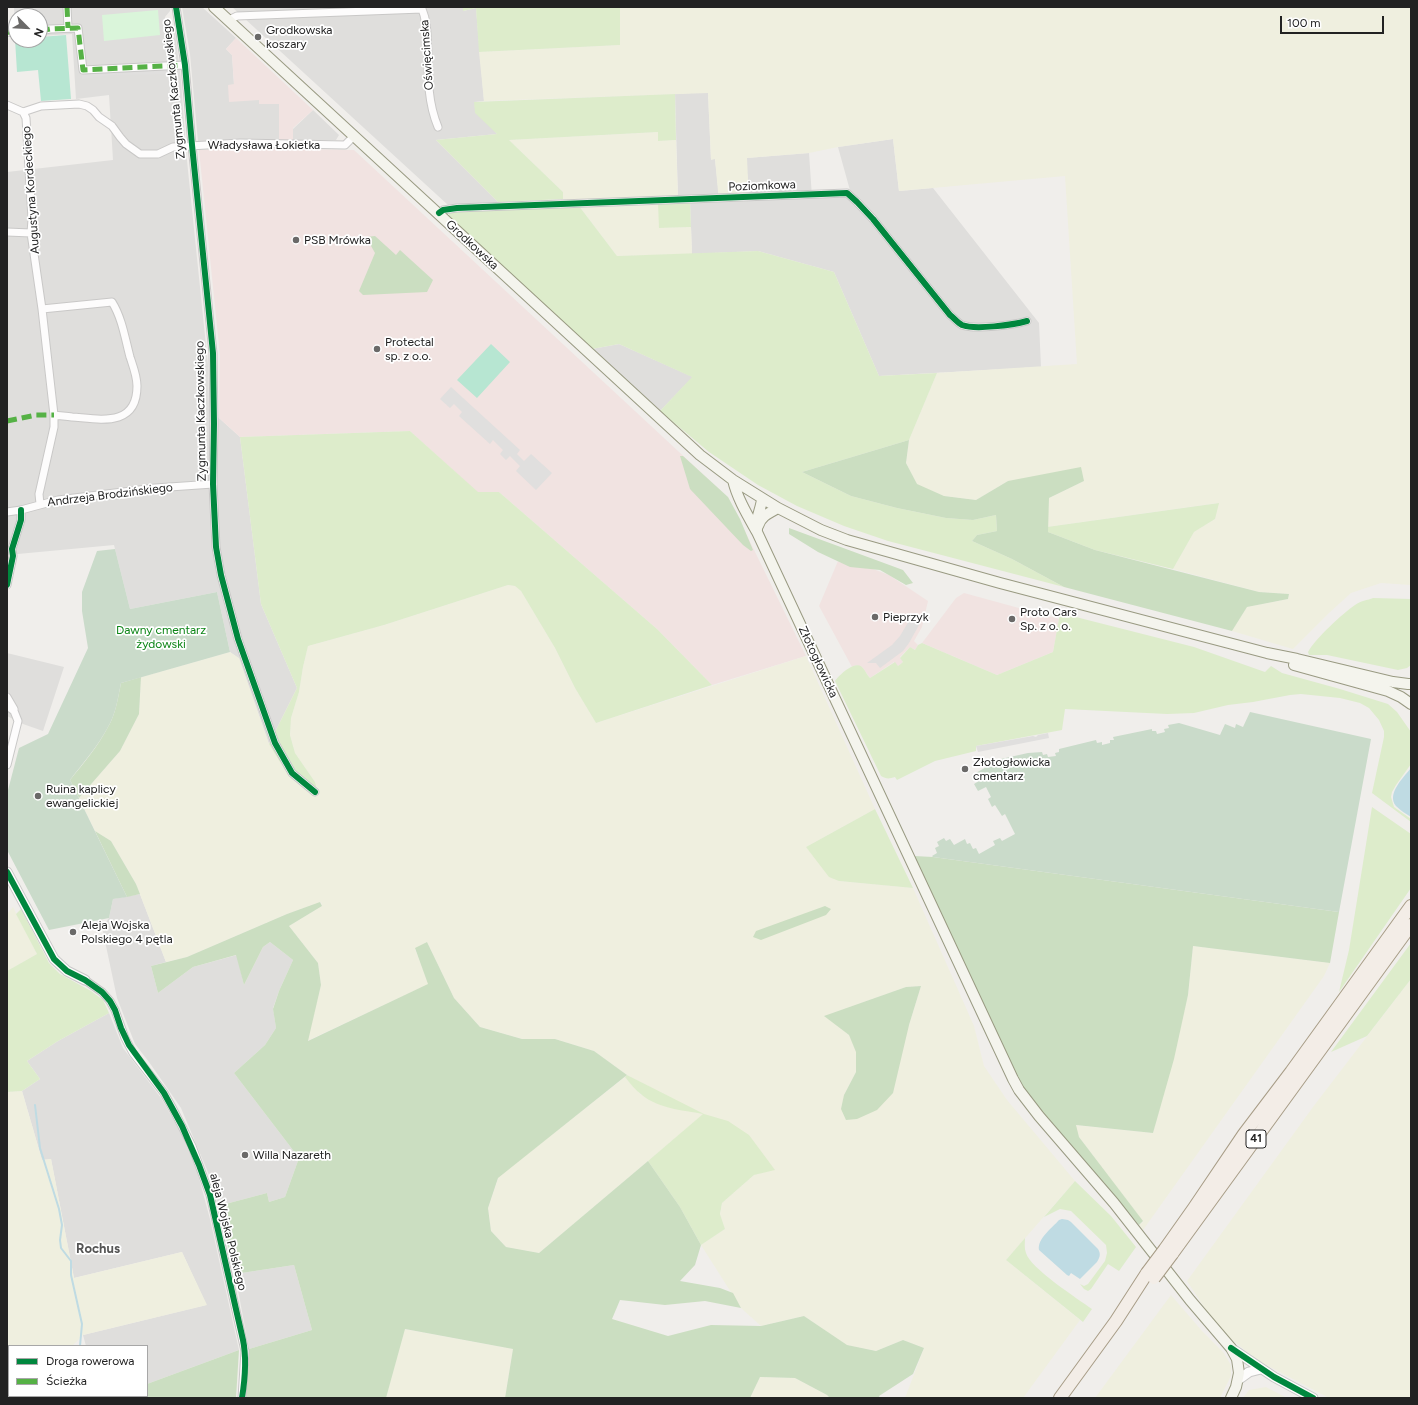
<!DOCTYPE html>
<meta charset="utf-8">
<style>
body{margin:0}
#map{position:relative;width:1418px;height:1405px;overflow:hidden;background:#f0eeeb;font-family:Figtree,sans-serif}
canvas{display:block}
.frame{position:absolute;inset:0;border:8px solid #222;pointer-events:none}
.legend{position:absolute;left:8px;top:1345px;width:140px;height:52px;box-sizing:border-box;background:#fff;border:1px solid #a7a7a7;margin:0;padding:5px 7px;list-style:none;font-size:12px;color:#222}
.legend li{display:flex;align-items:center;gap:8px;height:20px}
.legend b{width:20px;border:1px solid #a7a7a7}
.north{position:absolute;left:8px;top:8px;width:40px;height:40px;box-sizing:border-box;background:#fff;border:1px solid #a7a7a7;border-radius:50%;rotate:114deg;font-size:11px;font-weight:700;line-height:16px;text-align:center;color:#222}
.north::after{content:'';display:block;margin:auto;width:14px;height:18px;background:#6a6968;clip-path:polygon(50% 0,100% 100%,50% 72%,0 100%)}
.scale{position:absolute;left:1280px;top:16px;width:104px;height:18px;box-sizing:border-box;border:2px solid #222;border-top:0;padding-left:5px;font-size:12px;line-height:14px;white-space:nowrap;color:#222;-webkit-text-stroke:3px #fff;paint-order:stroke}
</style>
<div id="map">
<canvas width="1418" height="1405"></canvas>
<div class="frame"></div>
<ul class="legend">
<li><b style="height:5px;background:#00873e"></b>Droga rowerowa</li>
<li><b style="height:5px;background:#55b145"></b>Ścieżka</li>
</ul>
<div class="north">N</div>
<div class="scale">100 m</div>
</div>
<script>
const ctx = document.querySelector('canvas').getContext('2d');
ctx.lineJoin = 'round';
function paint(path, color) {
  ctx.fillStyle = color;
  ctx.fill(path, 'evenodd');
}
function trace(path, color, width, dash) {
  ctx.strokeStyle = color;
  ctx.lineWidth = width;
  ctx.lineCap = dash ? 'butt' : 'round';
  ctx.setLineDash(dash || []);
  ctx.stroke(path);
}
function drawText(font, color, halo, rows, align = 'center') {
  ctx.font = font + ' Figtree,sans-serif';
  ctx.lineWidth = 3.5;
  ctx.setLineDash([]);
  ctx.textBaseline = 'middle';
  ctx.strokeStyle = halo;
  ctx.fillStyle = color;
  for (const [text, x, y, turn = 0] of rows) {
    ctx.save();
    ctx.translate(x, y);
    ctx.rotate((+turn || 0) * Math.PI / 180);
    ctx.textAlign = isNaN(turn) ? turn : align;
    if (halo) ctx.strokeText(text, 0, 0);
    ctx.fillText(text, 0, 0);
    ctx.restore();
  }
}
const residential = new Path2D(`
 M31,7H170V11L165,17L167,31L175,32L181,80L186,151L208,365L209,409L240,437L261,604L297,688L269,744L239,659L230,652L217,592L130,609L114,545L7,555V525L8,521L7,520V172L113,160L109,95L76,99L72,34L40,36V16H32Z
 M182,7H202L236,38L226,49L232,55L234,85L260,100V104H279V140L239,139L198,142L190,54Z
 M232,7H463V11L476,8L484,101L474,102L497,134L436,140L498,202L448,205Z
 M708,92L711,159H715L719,196L678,198L675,94Z
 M313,110L339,135L336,140H293V129Z
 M893,139L899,191L933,188L1039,323L1041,367L879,376L834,272L758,251L692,254L690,202L749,201L746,158L809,153L812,197L851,194L838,147Z
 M619,344L693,377L660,411L592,349Z
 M7,653L64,667L43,731L23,724L7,716Z
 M140,894L166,962L151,966L158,993L193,967L237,955L244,985L263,947L270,942L293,960L279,991L273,1008L276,1028L265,1045L234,1073L299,1158L285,1197L269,1202L267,1193L218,1206L212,1182L181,1108L149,1062L135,1044L117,998L102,927L109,918L113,899Z
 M109,1013L123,1048L161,1098L192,1152L210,1219L239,1350L147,1384V1346H86L83,1335L206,1305L182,1252L74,1278L51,1159L42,1160L22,1091L40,1079L27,1061L58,1041Z
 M294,1265L312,1330L249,1349L235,1274Z`);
const commercial = new Path2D(`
 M236,38L313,110L293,128V140H279V104H259V100L229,102L228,85L234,84L232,55L226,49Z
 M243,148L354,150L720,490L733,507L806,656L712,685L657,629L499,492L478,493L410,431L240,437L219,418L220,356L199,150Z
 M838,561L850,566L873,569L889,575L928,601L922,627L914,641L918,645L915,650L910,647L900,657L903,662L898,666L894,662L870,678L862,667L856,665L852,667L819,606Z
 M964,593L1059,619L1053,652L997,675L922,643L956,598Z`);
const farmland = new Path2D(`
 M620,7H1411V585L1381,583L1351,593L1329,613L1293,649L1232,631L1247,607L1288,599L1289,594L1259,592L1173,569L1194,532L1215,519L1218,503L1047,527L1049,498L1084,481H1008L976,500L944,496L917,485L906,463L909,440L937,373L1077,364L1065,176L899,191L893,139L838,147L809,153L747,158L749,201L719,202L715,159L711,160L708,93L484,101L479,52L620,45Z
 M658,132V141L676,140L678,198L659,228L691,227L692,254L617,256L576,202L563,199V192L509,140Z
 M508,585L515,586L521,591L555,648L575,688L596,723L806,656L875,809L806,847L839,881L913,888L974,1026L984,1066L1007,1100L1075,1181L1006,1260L1080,1320L1023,1398H905L924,1348L903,1340L876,1351L846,1345L804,1316L761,1326L741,1308L701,1245L725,1229L720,1215L722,1203L754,1175L774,1169L704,1114L539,1253L506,1247L491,1231L488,1208L499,1176L625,1077L641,1095L659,1092L627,1075L594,1051L555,1039H522L480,1027L454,998L427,942L415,949L429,984L307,1041L321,985L318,963L289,926L322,906L321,902L287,914L187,957L166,962L136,884L111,841L95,831L79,798L120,751L139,714L141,677L230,652L239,658L269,744L315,782L295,753L290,735L291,718L299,692L303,667L308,646L384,625ZM921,986L909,1025L844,1095L856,1072L857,1052L849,1035L825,1016L906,987Z
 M13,907L37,954L7,971V914Z
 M1193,946L1330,963L1324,976L1143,1230L1139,1225L1143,1222L1079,1137L1075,1125L1153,1133L1188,995Z
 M1411,979V1398H1329L1257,1360L1230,1338L1206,1310L1187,1281L1313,1107Z
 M22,1091L42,1160L51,1159L74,1278L182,1252L207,1305L83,1335L72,1346H9V1396H72V1398H7V1092Z
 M1171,1295L1202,1331L1223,1352L1231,1365V1376L1220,1398H1095Z
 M404,1329L513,1349L505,1398H386Z
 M760,1377L795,1378L827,1395L830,1398H750Z
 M1266,1387L1287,1398H1243L1249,1390Z`);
const grass = new Path2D(`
 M463,7H620V45L479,52L476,8L463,11Z
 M675,94L676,140L658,141V132L509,140L563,192V199L498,202L436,140L497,134L475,113L474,102Z
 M690,202L691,227L659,228L658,203Z
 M579,206L617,256L758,251L834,272L879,376L937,373L909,440L802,472L851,496L897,508L946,518L973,520L996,515L997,531L977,535L972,541L1012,559L1064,587L888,541L844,526L797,506L758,485L709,452L660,411L692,377L619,344L592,349L449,217V213L465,211Z
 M410,431L478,492H499L657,629L712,685L596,723L575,688L555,648L521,591L515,586L508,585L384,625L308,646L303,667L299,692L291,718L290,735L295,753L315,782L316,786L314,789L294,771L287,760L280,762L269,744L297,688L261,604L240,437Z
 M1219,503L1215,519L1194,532L1173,569L1095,550L1048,532L1047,527Z
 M1373,598L1411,599V665L1407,668L1398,670L1327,655H1309L1308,652C1315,639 1343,613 1355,605C1360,601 1368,600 1373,598Z
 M1060,613L1194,647L1265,672L1271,666L1282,673L1340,689L1388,704L1397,712L1411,732V764L1396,785L1392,792L1391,797L1394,807L1411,819V822L1372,793L1384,737V731L1379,720L1369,708L1360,703L1340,698L1301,694L1290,695L1253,702L1228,705L1194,713L1167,714L1065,709L1062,730L976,746V751L935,761L897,780L895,777C889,779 886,779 881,776L835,681C839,675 855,660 862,667C865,670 867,675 870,678L895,662L898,666L903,662L900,658L910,647L915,650L918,645L922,643L997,675L1053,652Z
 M1372,807L1411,834V888L1339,992L1349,950Z
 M875,809L913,888L839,881L829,877L806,847Z
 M21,909L49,963L60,974L91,991L103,1000L109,1013L58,1041L27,1061L40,1079L22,1091L7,1092V971L37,954L16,914Z
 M1411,943V979L1367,1036L1331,1052Z
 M627,1075L704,1114L728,1121L749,1135L775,1170L754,1175L722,1203L720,1214L725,1229L701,1245L680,1207L648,1161L703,1114C683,1110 659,1109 642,1095C635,1090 630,1083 625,1077Z
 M1075,1181L1111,1216L1136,1247L1119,1271L1108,1264L1091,1289L1088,1291L1084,1289L1080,1284L1084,1286L1088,1284L1105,1261L1107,1253L1106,1245L1071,1211L1060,1209L1044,1217Z
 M1025,1238C1025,1243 1024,1248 1026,1253C1030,1268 1078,1299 1092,1309L1083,1322L1006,1260Z`);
const forest = new Path2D(`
 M375,236L396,255L400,250L433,280L427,292L363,295L359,291L375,253L366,237Z
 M909,440L906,463L917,484L944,496L976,500L1008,481L1081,467L1084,481L1049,498L1048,532L1095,550L1259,592L1289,594L1288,599L1247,607L1232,631L1064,587L1012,559L972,541L977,535L997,531L996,515L973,520L946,518L897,508L851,496L802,472Z
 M680,456H683L728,497L740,519L753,550L751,551L743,545L690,489Z
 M789,528L903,570L913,583L906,585L880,570L850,567L818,552L789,534Z
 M141,677L139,714L120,751L79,798L70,780C84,763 98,746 108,727C116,714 118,697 121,683Z
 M95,831L111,841L136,884L140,894L127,897Z
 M914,856L933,857L1339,912L1330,963L1193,946L1188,995L1174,1059L1153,1133L1076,1125L1079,1137L1143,1221L1139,1225L1079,1154L1039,1110L1019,1080Z
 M320,902L322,906L289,926L318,963L321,985L308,1041L428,984L415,948L427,942L454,998L480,1027L522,1039H555L594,1051L627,1075L498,1178L488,1208L491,1231L506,1247L539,1253L648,1161L680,1207L701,1245L695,1265L680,1281L720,1288L733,1293L741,1308L705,1301L665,1305L620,1300L612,1319L668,1336L711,1325L761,1326L804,1316L847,1345L876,1351L903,1340L924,1348L913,1374L879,1396L880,1398H830L827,1395L795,1378L760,1377L750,1398H505L513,1349L405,1329L386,1398H246L249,1349L312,1330L294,1265L235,1274L218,1206L267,1193L269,1202L285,1197L299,1158L234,1073L265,1045L276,1028L273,1009L279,991L293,960L270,942L263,947L244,985L236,955L193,967L158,993L151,966L187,957L287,914Z
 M825,906L831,909L826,915L761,940L753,937L756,931Z
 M921,986L909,1025L893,1093L877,1110L857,1119L846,1120L841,1109L844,1095L856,1072V1052L849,1035L824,1016L906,987Z
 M239,1350L236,1398H109L114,1396H147V1384Z`);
const cemetery = new Path2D(`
 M115,549L130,609L217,592L230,652L121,683C118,697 116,714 108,727C98,746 83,763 70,780L127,897L113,899L109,918L49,930L7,850V794L19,748L48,734L88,648L82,611V592L97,551Z
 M1250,712L1371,739L1339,912L933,857L932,856L937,853L935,848L939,846L937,842L944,838L946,841L950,839L954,845L965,839L967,844L970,843L973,849L976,848L979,854L995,845L993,841L1000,838L1002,841L1015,834L1005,814L1002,816L995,805L992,807L988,799L991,797L986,787L978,791L974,784L979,781L978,778L974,780L972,775L1001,759L1028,753L1042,752L1043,755L1047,754L1048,757L1056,756L1055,753L1059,752V749L1096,740L1097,743L1102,742V745L1110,743V740H1114L1113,737L1152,729V731H1156L1157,734L1165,732L1164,729L1169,728L1168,725L1179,723L1220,735L1225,724L1235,728L1236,724L1243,727Z`);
const park = new Path2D(`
 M158,10L160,35L104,41L102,15Z`);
const pitch = new Path2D(`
 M66,35L71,99L41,101L38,70L17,72L15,39L40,40V37Z
 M491,344L510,362L477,398L457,380Z`);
const parking = new Path2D(`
 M14,7H31L32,16H16V27H15Z
 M173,68L174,74L111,75L82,79V73Z
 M451,387L520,450L517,454L524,461L531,454L552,473L536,490L516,471L520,466L510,456L506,460L500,454L503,450L493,440L490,444L459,416L462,412L454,404L450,408L440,399Z
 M913,614L924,616L909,643L903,651L880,668L876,663H867L892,645L900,636Z
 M1048,733L1049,738L978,752L976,746L1033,736L1036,737L1038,735Z`);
const water = new Path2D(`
 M1411,768V817C1406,814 1400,810 1396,806C1386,794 1404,777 1411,768Z
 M1062,1219L1068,1220L1071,1222L1098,1249C1101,1254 1100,1257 1097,1262L1080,1279L1071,1273L1069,1276L1067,1275L1039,1250C1037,1239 1052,1228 1059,1220Z`);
const stream = new Path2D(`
 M35,1105L40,1148L59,1209L62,1225L60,1240L61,1248L71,1261V1275L82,1324L80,1346
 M98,1398V1396`);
const minor = new Path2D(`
 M67,7L68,28
 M176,7L185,65L192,145L213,353L214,424L213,484L216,547L221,575L238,639L275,743L292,773L315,792
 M229,20L237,16L422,9C428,23 427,39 428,54C428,79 428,103 438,127
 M40,31L50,29L78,28L83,70L185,65
 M7,32L16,33
 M7,105L23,112L26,118L32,219L31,233L42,309L54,415V427L39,494L40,504
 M23,112L41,106L79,104L87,106L93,110L99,117L112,126L120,137L126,144L140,154H158L173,147L240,143L345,145L354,136
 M439,213L443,210L457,208L847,193L857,202L873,219L950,315C954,318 958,323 962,325C975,330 1013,325 1027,321
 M7,232L31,233
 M42,309L112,302C122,318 125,338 130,357C133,366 137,376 137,386C137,428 99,419 72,417C66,416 60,416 54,415
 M7,512L21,510L58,500L155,488L213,484
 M7,585L13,556L12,549L21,520V510
 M7,697L14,709
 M7,706L14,711L18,721L7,765
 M85,980L102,992L110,1001L115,1010L125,1038L133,1053L164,1093L173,1109L192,1146L199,1165L210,1195L215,1216L245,1351L242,1398`);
const tertiary = new Path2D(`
 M7,872L54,959L67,971L85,980
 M1231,1348L1274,1377L1313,1398
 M1238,1380L1249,1372L1261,1369`);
const secondary = new Path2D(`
 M214,7L700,455L733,480L778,508L821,530L847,540L1000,583L1267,653L1297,659L1393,682L1408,684H1411
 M733,480C737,498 748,516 757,532L1013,1079L1019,1090L1039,1116L1114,1203L1190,1300L1231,1348L1237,1359L1239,1373L1236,1387L1231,1398
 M758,526C761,516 769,513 778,508
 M757,530C755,518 761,510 762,499
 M1294,665L1388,691L1401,697L1411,704`);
const primary = new Path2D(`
 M1165,1249L1194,1208L1244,1134L1291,1072L1411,906
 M1172,1254L1411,925
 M1060,1398L1116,1321L1147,1273`);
const primaryBridge = new Path2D(`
 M1147,1273L1165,1249
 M1154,1278L1172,1254`);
const quiet = new Path2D(`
 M67,7L68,28
 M40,31L50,29L78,28L83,70L185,65
 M7,32L16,33
 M7,421L36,415H54`);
const cycleway = new Path2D(`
 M176,7L185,65L192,145L213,353L214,424L213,484L216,547L221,575L238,639L275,743L292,773L315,792
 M439,213L443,210L457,208L847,193L857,202L873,219L950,315C954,318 958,323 962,325C975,330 1013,325 1027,321
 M7,585L13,556L12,549L21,520V510
 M7,872L54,959L67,971L85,980L102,992L110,1001L115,1010L121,1028L129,1045L164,1093L182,1126L199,1165L210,1195L243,1340C247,1359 245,1379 242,1398
 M1231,1348L1274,1377L1313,1398`);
const markers = [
 [258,37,4,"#6a6968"],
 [296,240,4,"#6a6968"],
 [377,349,4,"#6a6968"],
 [875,617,4,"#6a6968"],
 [1012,619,4,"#6a6968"],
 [965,769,4,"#6a6968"],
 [38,796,4,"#6a6968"],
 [73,932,4,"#6a6968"],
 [245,1155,4,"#6a6968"]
];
const shields = [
 [1256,1139,20]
];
const shieldNames = [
 ["41",1256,1139]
];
const poiNames = [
 ["Grodkowska",266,30],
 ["koszary",266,44],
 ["PSB Mrówka",304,240],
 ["Protectal",385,342],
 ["sp. z o.o.",385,356],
 ["Proto Cars",1020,612],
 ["Sp. z o. o.",1020,626],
 ["Pieprzyk",883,617],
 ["Złotogłowicka",973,762],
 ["cmentarz",973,776],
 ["Ruina kaplicy",46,789],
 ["ewangelickiej",46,803],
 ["Aleja Wojska",81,925],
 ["Polskiego 4 pętla",81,939],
 ["Willa Nazareth",253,1155]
];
const streetNames = [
 ["Oświęcimska",427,55,-94],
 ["Zygmunta Kaczkowskiego",174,89,-96],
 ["Władysława Łokietka",264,145],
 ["Poziomkowa",762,186,-2],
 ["Augustyna Kordeckiego",31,190,-94],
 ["Grodkowska",472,245,43],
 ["Zygmunta Kaczkowskiego",201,411,-91],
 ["Andrzeja Brodzińskiego",110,495,-7],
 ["Złotogłowicka",818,662,65],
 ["aleja Wojska Polskiego",228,1232,76]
];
const parkNames = [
 ["Dawny cmentarz",161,630],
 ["żydowski",161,644]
];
const neighbourhoodNames = [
 ["Rochus",98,1249]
];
paint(residential, '#dfdedc');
paint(commercial, '#f1e3e1');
paint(farmland, '#efefdf');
paint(grass, '#ddeccb');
paint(forest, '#cbdec1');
paint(cemetery, '#cadbca');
paint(park, '#daf5da');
paint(pitch, '#b7e6d2');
paint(parking, '#e0dfde');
paint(water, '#bfdbe3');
trace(stream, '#bfdbe3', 2);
trace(minor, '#c9c8c7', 9);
trace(tertiary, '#c9c8c7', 11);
trace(secondary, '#999a82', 12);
trace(primary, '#a79c86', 14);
trace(minor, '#fdfcfc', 7);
trace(tertiary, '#fdfcfc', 9);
trace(secondary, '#f4f4ed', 10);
trace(primary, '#f3ede7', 12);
trace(primaryBridge, '#a79c86', 14, []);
trace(primaryBridge, '#f3ede7', 12);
trace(quiet, '#55b145', 5, [10, 5]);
trace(cycleway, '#00873e', 6);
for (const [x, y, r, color] of markers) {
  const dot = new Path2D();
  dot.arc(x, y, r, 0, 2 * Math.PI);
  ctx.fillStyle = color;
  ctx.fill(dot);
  trace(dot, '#fff', 1.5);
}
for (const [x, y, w] of shields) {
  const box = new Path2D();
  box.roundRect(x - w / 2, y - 9, w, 18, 3);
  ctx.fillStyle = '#fff';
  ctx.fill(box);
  trace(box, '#222', 1);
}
drawText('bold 11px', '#222', null, shieldNames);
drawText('12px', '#222', '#fff', poiNames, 'left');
drawText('12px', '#222', '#fff', streetNames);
drawText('12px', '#0c8416', '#fff', parkNames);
drawText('bold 13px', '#555', '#fff', neighbourhoodNames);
</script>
